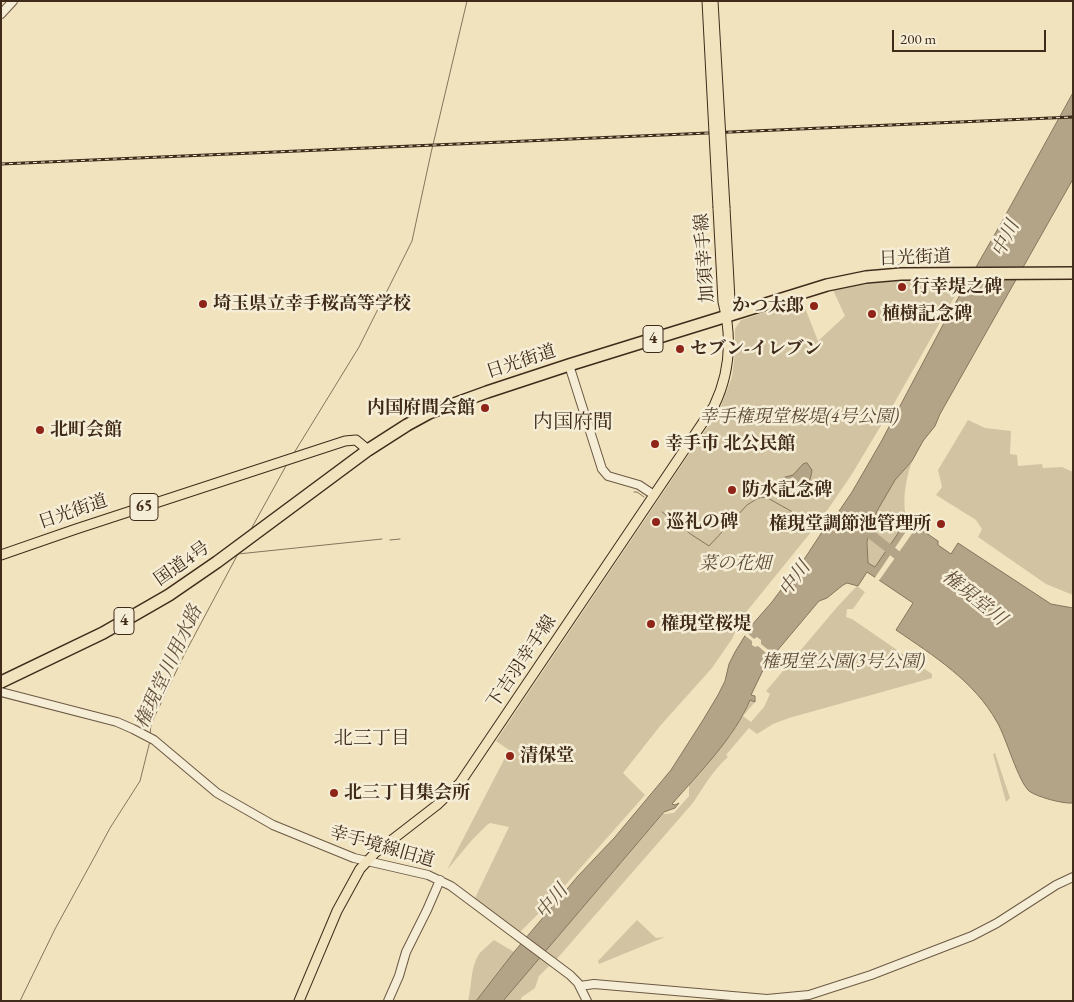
<!DOCTYPE html>
<meta charset="utf-8">
<style>
body{margin:0}
#map{position:relative;width:1074px;height:1002px;overflow:hidden;background:#f0e3be;font-family:"EB Garamond",serif}
canvas{display:block}
.frame{position:absolute;inset:0;border:2px solid #402b1b;pointer-events:none}
.scale{position:absolute;left:892px;top:30px;width:154px;height:22px;box-sizing:border-box;border:2px solid #402b1b;border-top:0;padding-left:6px;font-size:15px;line-height:18px;white-space:nowrap;color:#402b1b;-webkit-text-stroke:4px #f5edd5;paint-order:stroke}
</style>
<div id="map">
<canvas width="1074" height="1002"></canvas>
<div class="frame"></div>
<div class="scale">200 m</div>
</div>
<script>
const ctx = document.querySelector('canvas').getContext('2d');
ctx.lineJoin = 'round';
function paint(path, color) {
  ctx.fillStyle = color;
  ctx.fill(path, 'evenodd');
}
function trace(path, color, width, dash) {
  ctx.strokeStyle = color;
  ctx.lineWidth = width;
  ctx.lineCap = dash ? 'butt' : 'round';
  ctx.setLineDash(dash || []);
  ctx.stroke(path);
}
function drawText(font, color, halo, rows, align = 'center') {
  ctx.font = font + ' "EB Garamond","Noto Serif JP",serif';
  ctx.lineWidth = 5;
  ctx.setLineDash([]);
  ctx.textBaseline = 'middle';
  ctx.strokeStyle = halo;
  ctx.fillStyle = color;
  for (const [text, x, y, turn = 0] of rows) {
    ctx.save();
    ctx.translate(x, y);
    ctx.rotate((+turn || 0) * Math.PI / 180);
    ctx.textAlign = isNaN(turn) ? turn : align;
    if (halo) ctx.strokeText(text, 0, 0);
    ctx.fillText(text, 0, 0);
    ctx.restore();
  }
}
const green = new Path2D(`
 M948,280L959,289L892,407L852,474L820,521L743,616L732,639L712,668L660,726L623,773L645,795L552,900L519,933L475,898L509,827L490,823L487,825L472,840L447,870L509,750L496,741L720,408L732,377L735,352V329L741,320L802,300L818,341L845,316L833,290C871,281 909,281 948,280Z
 M968,420L985,428L1011,431L1010,454L1017,455L1018,466L1042,464L1043,468L1062,467L1073,472V595L1046,584L978,537L982,529L976,520L936,495L942,487L938,470Z
 M912,461C906,479 902,499 906,517L904,519L906,521L875,567L868,563C868,555 867,547 868,539C872,512 892,479 912,461Z
 M857,586L865,592L853,609H847L846,617L852,619L932,674V678L789,718L773,724L757,734L749,728L726,755L728,757C713,770 704,787 692,804L555,961L544,952L663,814L674,813L689,796V784L730,736L743,716L751,699L755,702L743,716L751,722L764,707L770,694L766,691L838,606Z
 M995,753L1010,798L1006,802L993,754Z
 M637,920L656,938L665,937L599,964L598,961Z
 M494,940L514,952L476,1001H468C472,986 470,968 479,954C483,949 489,945 494,940Z
 M541,956L551,964L539,976L535,988L522,997L520,1001H503Z`);
const water = new Path2D(`
 M1073,93V179L940,414L935,426L923,441L912,461L895,480L877,511L870,529L867,542L868,563L875,567L907,520L938,541V545L951,554L958,543L1051,604L1073,608V803C1063,804 1037,797 1029,791C1018,781 1006,737 997,722C974,681 934,656 896,630L913,603L867,572L858,586L847,583L843,585L827,598L819,601L766,664L751,695L755,696V702L750,700C735,737 699,773 672,804L675,805L679,803L675,808L664,812L503,1001H476L514,952L578,876L615,837L671,770L703,720L718,695L725,681L729,664L735,652L751,626L772,602L789,579L792,570L803,561L824,529L831,523L852,492L881,442L945,321L999,227Z
 M807,463L812,470C811,479 807,490 800,495L793,493L788,494L782,486V478L793,475L803,464Z`);
const pier = new Path2D(`
 M913,521L918,525L878,582L874,579Z
 M745,631L754,639L757,637L761,640V644L776,656L773,659L758,646L755,647L752,645V641L743,634Z`);
const stream = new Path2D(`
 M294,453L359,347L412,241L431,153L467,1
 M634,492H637L644,497
 M662,512L692,535L709,546L747,505L758,498L766,497L796,514
 M810,525L818,530L823,531
 M250,531L287,464
 M390,540L400,539
 M238,554L382,539
 M150,735L151,724L184,655L239,552
 M20,1001L55,929L95,856L110,828L140,781L150,741`);
const river = new Path2D(`
 M860,526L897,555`);
const minor = new Path2D(`
 M1,14L13,1
 M569,365L602,469L608,476L639,485L654,495
 M1,692L117,722L133,729L154,740L217,793L273,825L354,858L428,875L451,886L570,975L578,983L587,1001
 M580,986L594,984L767,999L809,995L871,975L972,936L997,923L1056,885L1073,877
 M388,1001L399,976L406,952L427,910L440,880`);
const major = new Path2D(`
 M725,208L730,300L727,312
 M1,555L76,529L345,441L356,440L368,450
 M299,1001L337,911L360,869L375,853L437,805L460,783L714,406C730,373 732,337 723,302L718,208`);
const highway = new Path2D(`
 M1,682L103,633L169,595L217,562L368,450L407,425L429,413L487,392L569,365L827,285L866,277L901,274L1073,273`);
const rail = new Path2D(`
 M1,164L1073,117`);
const majorBridge = new Path2D(`
 M707,1L718,208
 M713,1L725,208`);
const markers = [
 [902,287,5,"#8f2418"],
 [203,304,5,"#8f2418"],
 [814,306,5,"#8f2418"],
 [872,314,5,"#8f2418"],
 [680,349,5,"#8f2418"],
 [485,408,5,"#8f2418"],
 [40,430,5,"#8f2418"],
 [655,444,5,"#8f2418"],
 [732,490,5,"#8f2418"],
 [656,522,5,"#8f2418"],
 [941,524,5,"#8f2418"],
 [651,624,5,"#8f2418"],
 [510,756,5,"#8f2418"],
 [334,793,5,"#8f2418"]
];
const shields = [
 [653,339,20],
 [144,507,28],
 [124,621,20]
];
const shieldNames = [
 ["4",653,339],
 ["65",144,507],
 ["4",124,621]
];
const streetNames = [
 ["加須幸手線",705,258,-94],
 ["日光街道",915,258,-2],
 ["日光街道",521,362,-18],
 ["日光街道",73,512,-19],
 ["国道4号",182,564,-35],
 ["下吉羽幸手線",522,662,-56],
 ["幸手境線旧道",382,847,16]
];
const poiNames = [
 ["行幸堤之碑",912,287],
 ["埼玉県立幸手桜高等学校",213,304],
 ["かつ太郎",804,306,"right"],
 ["植樹記念碑",882,314],
 ["セブン-イレブン",690,349],
 ["内国府間会館",475,408,"right"],
 ["北町会館",50,430],
 ["幸手市 北公民館",665,444],
 ["防水記念碑",742,490],
 ["巡礼の碑",666,522],
 ["権現堂調節池管理所",931,524,"right"],
 ["権現堂桜堤",661,624],
 ["清保堂",520,756],
 ["北三丁目集会所",344,793]
];
const parkNames = [
 ["幸手権現堂桜堤(4号公園)",799,417],
 ["菜の花畑",735,564],
 ["権現堂公園(3号公園)",843,662]
];
const waterNames = [
 ["中川",1006,239,-64],
 ["中川",795,579,-53],
 ["権現堂川",974,598,39],
 ["権現堂川用水路",169,667,-65],
 ["中川",552,902,-50]
];
const neighbourhoodNames = [
 ["北三丁目",372,739]
];
const quarterNames = [
 ["内国府間",573,423]
];
paint(green, '#d2c4a2');
paint(water, '#b4a487');
trace(water, '#86745c', 1);
paint(pier, '#f0e3be');
trace(stream, '#86745c', 1);
trace(river, '#b4a487', 9);
trace(minor, '#6c5944', 10);
trace(major, '#402b1b', 11);
trace(highway, '#402b1b', 14);
trace(minor, '#f5edd5', 8);
trace(major, '#f0e3be', 9);
trace(highway, '#f0e3be', 11);
trace(rail, '#402b1b', 3);
trace(rail, '#f5edd5', 1, [4]);
trace(majorBridge, '#402b1b', 11, []);
trace(majorBridge, '#f0e3be', 9);
for (const [x, y, r, color] of markers) {
  const dot = new Path2D();
  dot.arc(x, y, r, 0, 2 * Math.PI);
  ctx.fillStyle = color;
  ctx.fill(dot);
  trace(dot, '#f5edd5', 2);
}
for (const [x, y, w] of shields) {
  const box = new Path2D();
  box.roundRect(x - w / 2, y - 13.5, w, 27, 4);
  ctx.fillStyle = '#f5edd5';
  ctx.fill(box);
  trace(box, '#402b1b', 1);
}
drawText('bold 16px', '#402b1b', null, shieldNames);
drawText('18px', '#402b1b', '#f5edd5', streetNames);
drawText('bold 18px', '#402b1b', '#f5edd5', poiNames, 'left');
drawText('italic 18px', '#5d4a36', '#f5edd5', parkNames);
drawText('italic 19px', '#634f3b', '#f5edd5', waterNames);
drawText('19px', '#402b1b', '#f5edd5', neighbourhoodNames);
drawText('20px', '#402b1b', '#f5edd5', quarterNames);
</script>
